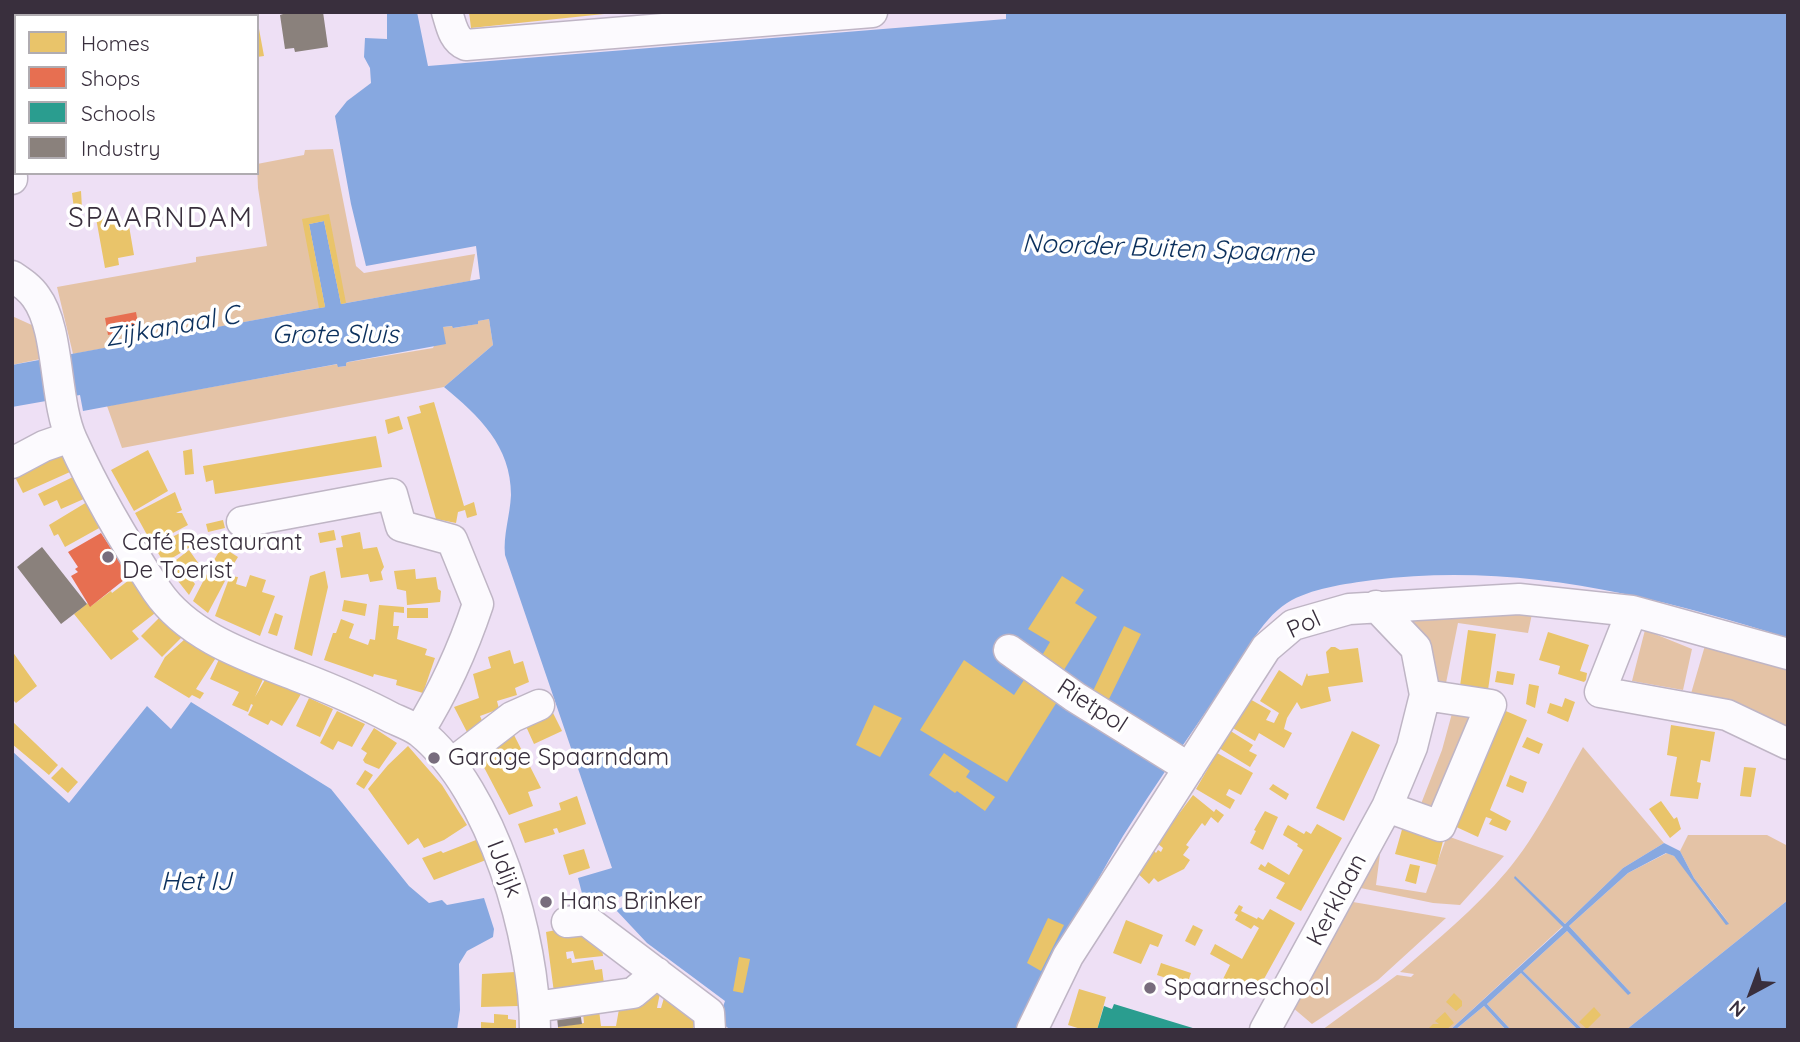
<!DOCTYPE html>
<meta charset="utf-8">
<style>
body{margin:0}
#map{position:relative;width:1800px;height:1042px;overflow:hidden;background:#eee0f5;font-family:Quicksand,sans-serif}
canvas{display:block}
.frame{position:absolute;inset:0;border:14px solid #392f3d;pointer-events:none}
.legend{position:absolute;left:14px;top:14px;width:245px;height:161px;box-sizing:border-box;background:#fff;border:2px solid #b0acb1;margin:0;padding:9px 12px;list-style:none;font-size:21px;color:#392f3d}
.legend li{display:flex;align-items:center;gap:14px;height:35px}
.legend b{width:35px;border:2px solid #b0acb1}
.north{position:absolute;left:1716px;top:958px;width:70px;height:70px;-webkit-text-stroke:5px #fff;paint-order:stroke;rotate:221deg;font-size:19px;font-weight:700;line-height:28px;text-align:center;color:#392f3d}
.north::after{content:'';display:block;margin:auto;width:24px;height:32px;background:#392f3d;clip-path:polygon(50% 0,100% 100%,50% 72%,0 100%)}
</style>
<div id="map">
<canvas width="1800" height="1042"></canvas>
<div class="frame"></div>
<ul class="legend">
<li><b style="height:19px;background:#e9c46a"></b>Homes</li>
<li><b style="height:19px;background:#e76f51"></b>Shops</li>
<li><b style="height:19px;background:#2a9d8f"></b>Schools</li>
<li><b style="height:19px;background:#8a817c"></b>Industry</li>
</ul>
<div class="north">N</div>
</div>
<script>
const ctx = document.querySelector('canvas').getContext('2d');
ctx.lineJoin = 'round';
function paint(path, color) {
  ctx.fillStyle = color;
  ctx.fill(path, 'evenodd');
}
function trace(path, color, width, dash) {
  ctx.strokeStyle = color;
  ctx.lineWidth = width;
  ctx.lineCap = dash ? 'butt' : 'round';
  ctx.setLineDash(dash || []);
  ctx.stroke(path);
}
function drawText(font, color, halo, rows, align = 'center') {
  ctx.font = font + ' Quicksand,sans-serif';
  ctx.lineWidth = 7;
  ctx.setLineDash([]);
  ctx.textBaseline = 'middle';
  ctx.strokeStyle = halo;
  ctx.fillStyle = color;
  for (const [text, x, y, turn = 0] of rows) {
    ctx.save();
    ctx.translate(x, y);
    ctx.rotate((+turn || 0) * Math.PI / 180);
    ctx.textAlign = isNaN(turn) ? turn : align;
    if (halo) ctx.strokeText(text, 0, 0);
    ctx.fillText(text, 0, 0);
    ctx.restore();
  }
}
const green = new Path2D(`
 M333,149L356,266L364,273L475,254L470,281L341,304L324,221L309,224L325,307L73,354L57,287L196,262V257L267,246L258,188L257,164L304,155L305,150Z
 M12,316L34,326L45,358L12,365Z
 M489,319L493,345L444,387L122,448L107,406L338,364L339,367L346,366V363L349,362L433,348L443,327L453,326L454,328L477,324L478,321Z
 M1419,614H1532L1528,633L1458,623L1444,693H1431L1415,631L1414,621Z
 M1645,630L1692,649L1683,690L1632,681Z
 M1706,642L1788,666V736L1690,697Z
 M1454,706L1481,711L1437,815L1419,809L1442,750Z
 M1583,747L1664,843L1623,868L1565,924L1515,877L1563,926L1450,1030H1322L1397,975L1411,977L1414,974L1400,972C1437,940 1475,909 1507,871C1538,834 1559,789 1583,747Z
 M1688,835H1767L1788,846V900L1626,1030H1583L1523,971L1567,931L1628,994L1630,992L1569,926L1628,873L1667,853L1674,856L1729,923L1694,878L1680,851Z
 M1447,836L1504,856L1460,905L1433,903L1351,886L1381,846L1376,885L1426,893Z
 M1353,902L1446,918L1378,980L1312,1024L1292,1007Z
 M1521,973L1578,1030H1511L1487,1004Z
 M1484,1006L1506,1030H1455Z`);
const water = new Path2D(`
 M387,12H417L428,66L1006,19V12H1788V638C1653,595 1515,562 1373,580C1345,584 1311,588 1287,603C1260,620 1241,661 1223,687C1189,736 1155,785 1123,836C1085,900 1052,966 1015,1030H731L718,1021L725,1001L647,943L616,910L625,906L622,896L598,906L584,901L578,878L612,868L505,555C503,535 510,516 511,495C511,446 479,416 444,387L493,345L489,319L478,321V324L453,328L452,326L443,327L446,344L348,362L346,363V366L338,367L337,364L83,411L80,395L12,407V365L325,307L309,224L324,221L341,304L480,279L476,246L366,266L351,204L335,116L347,101L371,83L370,68L364,57L365,38L387,39Z
 M191,702L331,789L409,886L429,903L442,900L447,905L484,898L494,929L493,937L467,951L459,964L460,1010L457,1030H12V751L69,803L147,706L171,729Z
 M1664,843L1680,851L1694,878L1729,924L1726,925L1674,856L1666,853L1628,873L1569,926L1631,993L1628,995L1567,931L1523,971L1583,1030H1578L1521,973L1487,1004L1511,1030H1506L1484,1006L1455,1030H1450L1563,927L1514,878L1515,876L1565,924L1623,868Z
 M1788,900V1030H1626Z`);
const homes = new Path2D(`
 M469,12H604V14L471,28Z
 M257,18L264,56L257,57Z
 M81,191L82,208L74,209L72,193Z
 M329,214L346,303L341,304L324,221L309,224L325,307L319,308L302,219Z
 M110,215L112,223L128,220L134,255L118,258L119,265L105,268L96,218Z
 M434,402L464,506L474,502L477,515L467,518L465,510L458,512L456,523L436,519L407,417L421,413L419,406Z
 M399,416L403,429L388,434L385,420Z
 M376,436L382,467L215,494L213,480L206,482L203,466Z
 M192,449L194,474L185,475L183,451Z
 M148,450L168,491L134,511L111,470Z
 M61,452L70,472L23,493L15,477Z
 M75,476L86,498L61,509L57,500L44,506L38,494Z
 M175,492L182,510L176,513H182L188,525L152,544L135,513Z
 M87,502L101,527L65,547L58,534L54,536L49,525Z
 M223,520L225,528L208,532L206,524Z
 M334,530L336,540L320,543L318,533Z
 M184,531L192,546L164,563L154,546Z
 M360,532L363,549L377,547L384,567L381,572L383,580L370,582L368,574L341,578L336,548L343,547L341,536Z
 M222,547L238,557L230,570L214,560Z
 M189,550L199,564L193,569L198,576L192,580L195,584L189,595L167,567Z
 M415,569L416,579L436,577L438,589L441,591L440,602L407,605L406,591L397,589L394,571Z
 M325,571L328,587L312,656L294,649L310,576Z
 M208,572L225,581L208,613L193,601Z
 M250,575L266,580L262,592L275,596L260,636L215,616L230,576L238,577L236,584L246,587Z
 M1062,576L1084,590L1075,603L1097,617L1062,673L1040,659L1050,642L1028,629Z
 M133,577L159,610L132,631L139,639L111,660L74,614L88,603L91,606L111,591L112,593Z
 M344,600L367,604L365,616L342,611Z
 M379,605L404,607V613L394,612L393,626H399L397,639L427,649L425,655L435,658L423,693L396,685L397,680L374,674L373,677L324,660L333,633H336L341,619L354,624L349,638L368,645L370,639L375,640Z
 M407,608H428V618H407Z
 M275,613L283,616L277,636L268,633Z
 M162,615L184,635L162,657L141,636Z
 M1124,626L1141,634L1109,699L1093,691Z
 M1468,630L1496,634L1487,697L1459,693Z
 M1548,632L1589,645L1580,671L1587,673L1586,680L1584,682L1558,674L1560,666L1539,660Z
 M185,639L217,656L196,689L204,693L200,699L192,695L189,698L154,677L165,657Z
 M1331,647H1335L1340,650L1358,648L1363,682L1328,687L1331,701L1301,709L1297,702L1287,718L1284,729L1292,733L1284,748L1259,733L1255,741L1231,727L1248,698L1271,711L1266,720L1274,723L1279,713L1260,701L1279,670L1302,686L1307,673L1308,676L1329,673L1326,652Z
 M510,650L514,664L523,661L529,682L515,688L517,695L497,701L499,709L480,716L484,725L467,732L454,707L479,698L473,674L491,668L488,657Z
 M12,651L37,686L16,703L12,699Z
 M220,657L264,677L255,697L266,678L301,694L282,726L271,720L268,725L248,715L253,705L251,704L248,712L232,705L239,692L210,679Z
 M964,660L1014,695L1026,677L1060,697L1007,782L920,730Z
 M1497,671L1515,674L1513,685L1495,682Z
 M1529,684L1539,686L1535,708L1526,704Z
 M309,698L333,709L320,737L296,726Z
 M1565,698L1575,702L1568,722L1547,713L1550,703L1562,707Z
 M874,705L902,718L880,757L856,745Z
 M551,709L562,731L534,744L524,722Z
 M1501,709L1527,720L1490,810L1511,821L1506,831L1489,824L1492,819L1486,817L1478,837L1452,825Z
 M337,711L365,724L352,747L338,741L333,750L320,743Z
 M12,721L58,765L49,775L12,744Z
 M1671,725L1715,732L1710,762L1701,760L1697,782L1701,783L1698,799L1670,796L1677,757L1667,755Z
 M374,728L397,743L379,769L365,763L363,760L367,753L361,749Z
 M1229,730L1253,745L1249,751L1257,755L1250,767L1219,748Z
 M1352,731L1380,745L1344,821L1316,808Z
 M514,735L541,788L528,792L533,806L509,815L477,754Z
 M1527,737L1543,744L1539,754L1522,747Z
 M408,746L442,785L467,825L444,840L424,848L418,838L408,845L368,789L388,765Z
 M944,753L970,771L966,777L995,797L985,811L957,791L955,793L929,775Z
 M1217,753L1253,773L1241,795L1229,789L1226,795L1235,800L1230,809L1196,789Z
 M62,767L78,782L68,793L51,778Z
 M1744,767L1756,768L1751,797L1740,796Z
 M365,770L373,775L364,789L356,784Z
 M1510,775L1527,782L1523,793L1506,786Z
 M1273,784L1289,794L1286,800L1269,789Z
 M1193,795L1214,812L1216,809L1224,815L1218,823L1211,817L1205,826L1202,823L1186,845L1189,847L1183,855L1190,860L1184,869L1158,882L1154,878L1149,884L1133,869L1152,849L1156,853L1158,850L1161,852L1163,848L1157,843Z
 M577,796L586,824L559,833L557,828L553,829L555,834L525,843L518,824L561,810L559,803Z
 M1661,801L1674,819L1677,817L1681,829L1670,838L1649,809Z
 M1265,811L1278,817L1263,850L1250,843L1256,831L1254,830Z
 M1317,824L1342,838L1301,911L1276,898L1285,883L1258,869L1261,864L1265,867L1268,862L1289,875L1303,850L1297,846L1298,844L1283,835L1285,830L1288,825L1304,834L1306,831L1311,834Z
 M1403,826L1444,837L1437,865L1395,854Z
 M476,840L486,860L434,880L422,858L441,851L443,853Z
 M584,849L590,868L569,875L563,855Z
 M1410,864L1420,866L1416,884L1405,881Z
 M1239,905L1243,907L1241,911L1257,919L1258,917L1263,920L1270,909L1295,923L1254,997L1223,979L1230,965L1210,954L1215,944L1242,959L1259,928L1254,925L1251,929L1235,920L1238,915L1234,913Z
 M1048,918L1064,925L1041,971L1027,963Z
 M1126,920L1163,935L1158,947L1150,944L1141,964L1113,953Z
 M1193,925L1203,930L1195,946L1185,941Z
 M576,926L601,941L603,956L575,959L573,951L566,952L567,959L571,958L572,963L593,960L595,970L602,969L605,991L555,1000L546,932Z
 M739,957L750,959L743,993L733,991Z
 M1161,963L1191,973L1187,985L1157,975Z
 M515,972L518,1006L481,1007L482,974Z
 M1079,989L1106,997L1097,1030H1084L1068,1025Z
 M666,991L700,1016L692,1030H558V1027L584,1023L582,1004L598,1002L601,1026H616L621,998L660,993L657,1008H661Z
 M1454,993L1462,1001V1006L1456,1011L1446,1002Z
 M1594,1007L1601,1015L1587,1029L1579,1022Z
 M1445,1012L1454,1023L1446,1030H1427L1433,1024H1439L1435,1021Z
 M494,1014L508,1015V1019L516,1020V1030H481V1022L494,1023Z`);
const shops = new Path2D(`
 M136,312L139,329L108,335L105,318Z
 M101,533L129,576L90,607L71,576L78,572L75,569L78,567L68,552Z`);
const schools = new Path2D(`
 M1114,1004L1196,1029V1030H1097L1104,1006L1112,1009Z`);
const industry = new Path2D(`
 M289,12H323L328,47L295,52L294,48L285,49L280,15Z
 M42,547L87,604L61,624L17,567Z
 M579,1005L582,1024L558,1027L556,1008Z`);
const minor = new Path2D(`
 M447,12C451,24 453,40 466,45L872,12
 M12,177V179
 M12,276C21,282 30,288 36,297C60,329 54,401 72,440C95,491 126,544 157,591C189,638 250,657 300,677C331,689 362,702 392,718C401,722 412,726 420,732C493,791 535,939 535,1030
 M12,463L44,446L70,437
 M242,522L392,494L401,526L452,540L478,604C463,649 444,691 419,731
 M1632,611L1600,692L1727,715L1788,744
 M1009,650L1075,697L1189,768
 M451,764L512,717L539,705
 M1387,807L1440,826L1491,705L1425,695
 M567,922L586,920L709,1013L710,1030
 M535,1007L633,993L657,973
 M1032,1030L1068,956L1266,648L1293,625L1349,609L1519,599L1632,611L1788,654
 M1265,1030L1387,807L1412,747L1425,695L1416,648L1376,606`);
const markers = [
 [108,557,7,"#786d7d"],
 [434,758,7,"#786d7d"],
 [546,902,7,"#786d7d"],
 [1150,988,7,"#786d7d"]
];
const poiNames = [
 ["Café Restaurant",122,543],
 ["De Toerist",122,571],
 ["Garage Spaarndam",448,758],
 ["Hans Brinker",560,902],
 ["Spaarneschool",1164,988]
];
const streetNames = [
 ["Pol",1304,625,-25],
 ["Rietpol",1092,706,33],
 ["IJdijk",504,869,69],
 ["Kerklaan",1337,900,-62]
];
const waterNames = [
 ["Noorder Buiten Spaarne",1168,249,2],
 ["Zijkanaal C",172,327,-10],
 ["Grote Sluis",335,335],
 ["Het IJ",196,882]
];
const quarterNames = [
 ["SPAARNDAM",161,219]
];
paint(green, '#e4c3a6');
paint(water, '#87a8e0');
paint(homes, '#e9c46a');
paint(shops, '#e76f51');
paint(schools, '#2a9d8f');
paint(industry, '#8a817c');
trace(minor, '#bfb5c5', 33);
trace(minor, '#fcfafe', 30);
for (const [x, y, r, color] of markers) {
  const dot = new Path2D();
  dot.arc(x, y, r, 0, 2 * Math.PI);
  ctx.fillStyle = color;
  ctx.fill(dot);
  trace(dot, '#fff', 2.5);
}
drawText('24px', '#392f3d', '#fff', poiNames, 'left');
drawText('24px', '#392f3d', '#fff', streetNames);
drawText('italic 26px', '#0b305d', '#fff', waterNames);
ctx.letterSpacing = '2px';
drawText('28px', '#392f3d', '#fff', quarterNames);
ctx.letterSpacing = '0px';
</script>
